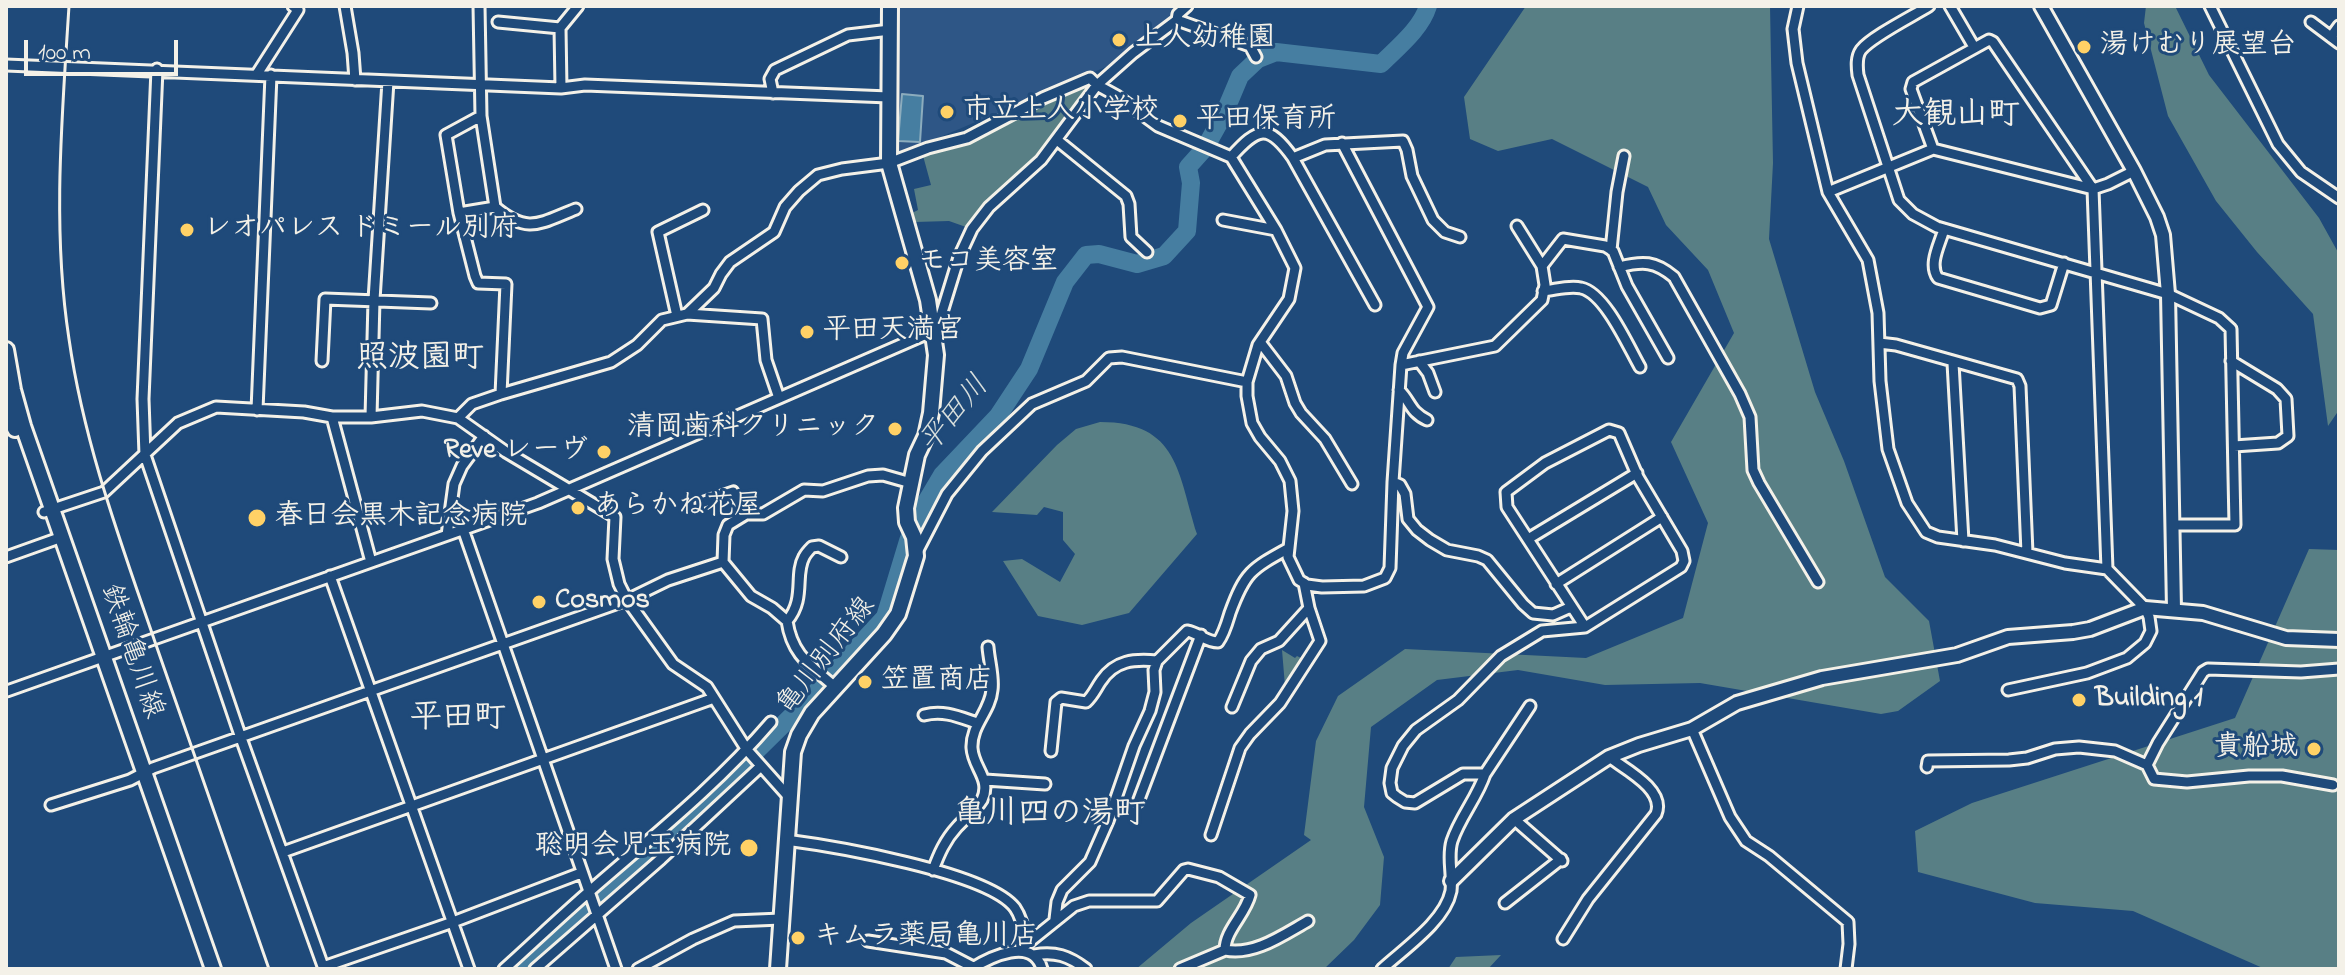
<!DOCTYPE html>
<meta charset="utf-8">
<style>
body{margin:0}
#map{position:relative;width:2345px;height:975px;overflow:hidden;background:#1f4a7a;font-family:"Indie Flower",sans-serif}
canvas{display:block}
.frame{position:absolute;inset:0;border:8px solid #f4f1e8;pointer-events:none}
.scale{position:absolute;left:24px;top:40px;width:154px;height:36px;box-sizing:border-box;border:4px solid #f4f1e8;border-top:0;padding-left:10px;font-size:24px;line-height:28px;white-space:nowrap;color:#f4f1e8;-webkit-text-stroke:6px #1f4a7a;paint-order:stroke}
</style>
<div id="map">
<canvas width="2345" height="975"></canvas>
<div class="frame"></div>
<div class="scale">100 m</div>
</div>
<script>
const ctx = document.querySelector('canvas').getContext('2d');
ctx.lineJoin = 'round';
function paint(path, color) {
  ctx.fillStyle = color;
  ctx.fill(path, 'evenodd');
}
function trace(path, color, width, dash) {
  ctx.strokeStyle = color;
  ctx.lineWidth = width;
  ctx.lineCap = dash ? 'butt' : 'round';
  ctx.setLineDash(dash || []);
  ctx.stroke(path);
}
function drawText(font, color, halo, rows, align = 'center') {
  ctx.font = font + ' "Indie Flower","Klee One",sans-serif';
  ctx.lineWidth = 6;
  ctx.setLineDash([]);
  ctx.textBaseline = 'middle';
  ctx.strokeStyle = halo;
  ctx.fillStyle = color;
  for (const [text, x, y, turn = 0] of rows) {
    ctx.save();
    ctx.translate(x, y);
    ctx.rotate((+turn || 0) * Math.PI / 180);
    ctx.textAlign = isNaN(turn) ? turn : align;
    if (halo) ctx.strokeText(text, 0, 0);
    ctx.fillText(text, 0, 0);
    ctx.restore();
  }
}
const built = new Path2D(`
 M899,6H1173L1178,14L1108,66L893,157Z`);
const green = new Path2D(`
 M1526,6H1770L1773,163L1769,239L1815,392L1844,461L1885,577L1929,621L1940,681L1898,711L1881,714L1700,683L1605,685L1518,670L1437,680L1371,727L1364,807L1384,857L1380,905L1354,940L1324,969H1136L1191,923L1311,840L1304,835L1316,741L1338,696L1405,649L1586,658L1683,618L1708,523L1671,442L1734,333L1708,270L1666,225L1648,187L1552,139L1498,151L1470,139L1464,97Z
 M2146,6H2175L2209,75L2319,218L2339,254V410L2328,426L2313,314L2257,252L2216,201L2168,116L2144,23Z
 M1089,81L1092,85L1038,158L1002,189L966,227L949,221L915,222L912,213L918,210L914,189L931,185L922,152L998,126Z
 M1100,422C1179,422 1178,474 1197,534L1129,613L1082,625L1038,616L1003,561L1022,559L1060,582L1075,554L1063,540V512L1044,507L1037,515L992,512L1057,445L1076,429Z
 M2309,549L2339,550V969H2265L2133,911L2035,903L1918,872L1915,831L1972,803L2235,718Z
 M1282,650L1295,658L1297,656L1301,658L1285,686Z
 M1501,955L1488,969H1448L1456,957Z`);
const water = new Path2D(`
 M902,94L923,96L920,142L898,141Z`);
const river = new Path2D(`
 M515,969L573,922L683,823L813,695L885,617L908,541L920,512L942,475L998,416L1029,369L1065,282L1086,255L1099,254L1137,264L1164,256L1187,231L1191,183L1188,167L1205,148L1224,114L1240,76L1258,59L1276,52L1381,64C1398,47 1421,29 1428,6`);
const minor = new Path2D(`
 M345,6L353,53L355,80
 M479,6L481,116L495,207C528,235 540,223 576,209
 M1798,6L1793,29L1797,63L1828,192L1868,260L1878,313L1880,381L1888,449L1907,503L1926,532L1938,537L1995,545L2065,563L2107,569L2145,608L2149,617L2151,631L2145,643L2127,658L2087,673L2008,690
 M1929,6C1913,16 1871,37 1861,50C1856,57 1857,67 1858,75L1899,200L1913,214L1937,227L2168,294L2219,318L2231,329L2235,525H2173
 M1950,6L1974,47
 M2210,6L2278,144L2301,172L2339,198
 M1177,20L1250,46L1256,57
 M498,22L560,28
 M2311,22L2339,43
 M2331,37L2339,26
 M6,65L561,88L585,85L889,97
 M157,69L143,399L145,455L241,738L324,969
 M257,74L298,10L293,6
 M561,88L560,28L578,6
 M773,93L770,79L775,70L848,35L890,30
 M481,116L446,135L459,213L475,276L478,283L506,284L501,394
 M1057,140L1126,196L1129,204L1131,237L1147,252
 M1933,149L1911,89L1913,82L1989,40L1993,42L2093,189L2107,569
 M1231,157C1258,127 1268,123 1293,158L1375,305
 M1293,158L1325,145L1403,141L1407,150L1412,176L1433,220L1445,232L1460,237
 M1828,192L1933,149L2093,189L2108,184L2134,171
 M459,213L495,207
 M1223,220L1276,230
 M1944,229C1940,244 1928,264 1938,278L2040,308L2051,305L2064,263
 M1611,250L1617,192L1624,156
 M1542,266L1563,239L1605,246L1613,251L1627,286L1668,358
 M1619,267C1643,261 1655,261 1674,277L1740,394L1750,417L1753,470L1759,483L1818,582
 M1543,291C1555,290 1569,285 1581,288C1605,293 1628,346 1640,367
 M687,314L714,288L721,274L730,262L774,232L785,207L799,191L818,175L842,169L889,163L928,148L967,138L1043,98L1090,78L1097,85L1117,96L1158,126L1231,157L1276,230L1295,268L1289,299L1258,345L1247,382V396L1252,423L1260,437L1280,461L1290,481L1293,511L1288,557L1299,580L1307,585L1322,587L1364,586L1385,578L1390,568L1393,482L1401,365L1403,353L1428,307L1342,143
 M677,316L658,232L703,210
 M1260,342L1286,376L1295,403L1301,413L1325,439L1352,484
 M1879,343L1896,345L2017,379L2020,386L2027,553
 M322,361L325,299L431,303
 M1419,361L1428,373L1435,392
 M2231,361L2277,389L2286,399L2288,436L2278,443L2234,446
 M1953,363L1963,541
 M1401,365L1495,346L1542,300L1545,285L1542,266L1517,226
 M1399,390C1411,402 1410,412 1427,420
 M257,410L271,75
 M332,417L371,562
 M371,417L374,300L388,81
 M458,418L472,404L501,394L611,362L637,345L662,320L687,314L762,319L766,360L779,398
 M1393,482L1400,485L1405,494L1408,519L1417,530L1430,540L1447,550L1478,556L1487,560L1523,604L1533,613L1553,615L1571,607
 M701,503L733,492L746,514
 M44,512L104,492L178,423L216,407L304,412L332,417H371L422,411L458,418L506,452L615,517L613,559L619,584L627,600L673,664L707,687L747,750L788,796
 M463,529L616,969
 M447,535L454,484L462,466L484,436
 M1528,539L1637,473
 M917,552L947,494L982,451L1032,404L1086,381L1109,358L1122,357L1247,382
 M6,557L62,537
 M723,562L724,535L728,525L746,514H763L804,490L823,491L868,476L883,475L911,483
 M330,576L469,969
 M1556,584L1662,517
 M787,621C806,599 794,575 804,557C806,553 809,550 812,547L819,546L841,557
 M7,691L538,503L933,331L939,322L959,257L972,229L989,207L1041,160L1097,85L1133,53L1177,20L1178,14L1187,6
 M1232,707L1251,661L1261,649L1279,641L1309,608
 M924,715C944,710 959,717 977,723
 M1692,729L1730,817L1746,841L1769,856L1848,922L1849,944L1846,969
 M1051,751L1056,702L1061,698L1086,702C1093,696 1096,688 1101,681C1115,660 1134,659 1157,661
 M1927,767L1928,761L2009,760L2027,758L2055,749L2079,747L2115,751L2147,765
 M1485,774H1463L1415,803L1405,802L1397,797L1392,793L1390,783L1392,768L1403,746L1416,730L1458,700L1501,656L1542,631L1585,627L1681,567L1684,561L1682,551L1638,477L1619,433L1609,430L1545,463L1506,492L1507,507L1585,627
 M985,780L1045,784
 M2333,785L2282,776H2249L2187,782L2154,779L2147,765L2158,743L2203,672L2208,669L2301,672L2339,669
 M1138,802L1201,635
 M51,805L130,780L153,768L627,600L668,580L723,562L751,596L772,608L787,621C792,655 810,665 835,687
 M1514,819L1562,861
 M1211,835L1240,748L1250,734L1280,703L1320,641L1309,608L1304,583
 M786,840C832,846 988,872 1015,908C1022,918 1024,931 1027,943
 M283,852L714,698
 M933,870C939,854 945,840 957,827C965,818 976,810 982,800C992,779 973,768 972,748C971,725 990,712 992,690C994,677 989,661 988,647
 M1505,903L1561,859
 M1055,919L1057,902L1062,890L1090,862L1108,821L1134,746L1150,711L1155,692L1154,670L1157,661L1187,631C1199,633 1206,642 1218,642C1224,634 1227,623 1230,613C1245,572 1251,569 1289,548
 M1563,939L1588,899L1656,814C1666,790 1625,769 1609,757
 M868,941L946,953L973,967
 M1018,951L1074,906L1089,901H1157L1184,870L1188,869L1219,877L1250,895C1245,915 1225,930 1225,950C1254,956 1283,935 1308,921
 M1034,955C1055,951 1069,956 1086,969
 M323,967L453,922L581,873
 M504,969C533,943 561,916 591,890C653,836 717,785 771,722
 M535,969L661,859L761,766
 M638,969L693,939L734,921L781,919
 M971,969C990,957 1033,936 1042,969
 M1180,969L1225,950
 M1382,969C1405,948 1445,921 1451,891C1453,874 1447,857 1452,841C1460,817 1477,798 1485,774L1530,706`);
const tertiary = new Path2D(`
 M2041,6L2134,171L2157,217L2163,235L2168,294L2174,609
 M1451,881L1514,819L1609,757L1639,745L1692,729L1737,703L1822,678L1957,655L2008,637L2073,632L2090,629L2145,608L2203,613L2286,638L2339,640`);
const secondary = new Path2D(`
 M6,350L13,390L23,426L213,969
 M6,404L15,429
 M778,969L793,752L799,735L812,713L884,634L898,614L916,556L914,537L907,522L906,508L917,455L926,436L931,413L936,355L928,300L889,163L890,6`);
const rail = new Path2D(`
 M69,6C62,117 52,229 69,339C84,444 121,543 155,642C193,751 231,860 269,969`);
const markers = [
 [1119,40,8,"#ffd166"],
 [2084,47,8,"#ffd166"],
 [947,112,8,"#ffd166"],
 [1180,121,8,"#ffd166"],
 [187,230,8,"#ffd166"],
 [902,263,8,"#ffd166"],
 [807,332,8,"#ffd166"],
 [895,429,8,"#ffd166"],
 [604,452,8,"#ffd166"],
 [578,508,8,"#ffd166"],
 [257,518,10,"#ffd166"],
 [539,602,8,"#ffd166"],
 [865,682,8,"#ffd166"],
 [2079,700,8,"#ffd166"],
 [2314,749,8,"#ffd166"],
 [749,848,10,"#ffd166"],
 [798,938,8,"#ffd166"]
];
const poiNames = [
 ["上人幼稚園",1135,40],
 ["湯けむり展望台",2100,47],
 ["市立上人小学校",963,112],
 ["平田保育所",1196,121],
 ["レオパレス ドミール別府",203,230],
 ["モコ美容室",918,263],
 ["平田天満宮",823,332],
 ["清岡歯科クリニック",879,429,"right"],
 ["Reve レーヴ",588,452,"right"],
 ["あらかね花屋",594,508],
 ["春日会黒木記念病院",275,518],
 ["Cosmos",555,602],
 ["笠置商店",881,682],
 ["Building 1",2095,700],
 ["貴船城",2298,749,"right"],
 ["聡明会児玉病院",731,848,"right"],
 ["キムラ薬局亀川店",814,938]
];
const streetNames = [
 ["鉄輪亀川線",130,652,71],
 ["亀川別府線",828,657,-52]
];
const waterNames = [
 ["平田川",956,416,-50]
];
const quarterNames = [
 ["大観山町",1956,118],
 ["照波園町",420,361],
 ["平田町",458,721],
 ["亀川四の湯町",1050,817]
];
paint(built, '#2e5686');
paint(green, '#587f85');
paint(water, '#467ea1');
trace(water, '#8cacbd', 2);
trace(river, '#467ea1', 18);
trace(minor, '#f4f1e8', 15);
trace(tertiary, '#f4f1e8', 18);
trace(secondary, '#f4f1e8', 20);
trace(minor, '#1f4a7a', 9);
trace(tertiary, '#1f4a7a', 12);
trace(secondary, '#1f4a7a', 14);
trace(rail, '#f4f1e8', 3);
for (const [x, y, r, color] of markers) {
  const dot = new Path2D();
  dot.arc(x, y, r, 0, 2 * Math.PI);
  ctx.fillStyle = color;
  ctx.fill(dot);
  trace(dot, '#1f4a7a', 3);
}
drawText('bold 28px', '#f4f1e8', '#1f4a7a', poiNames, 'left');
drawText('28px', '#f4f1e8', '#1f4a7a', streetNames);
drawText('italic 30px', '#dae0dd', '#1f4a7a', waterNames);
drawText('bold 32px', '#f4f1e8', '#1f4a7a', quarterNames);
</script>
